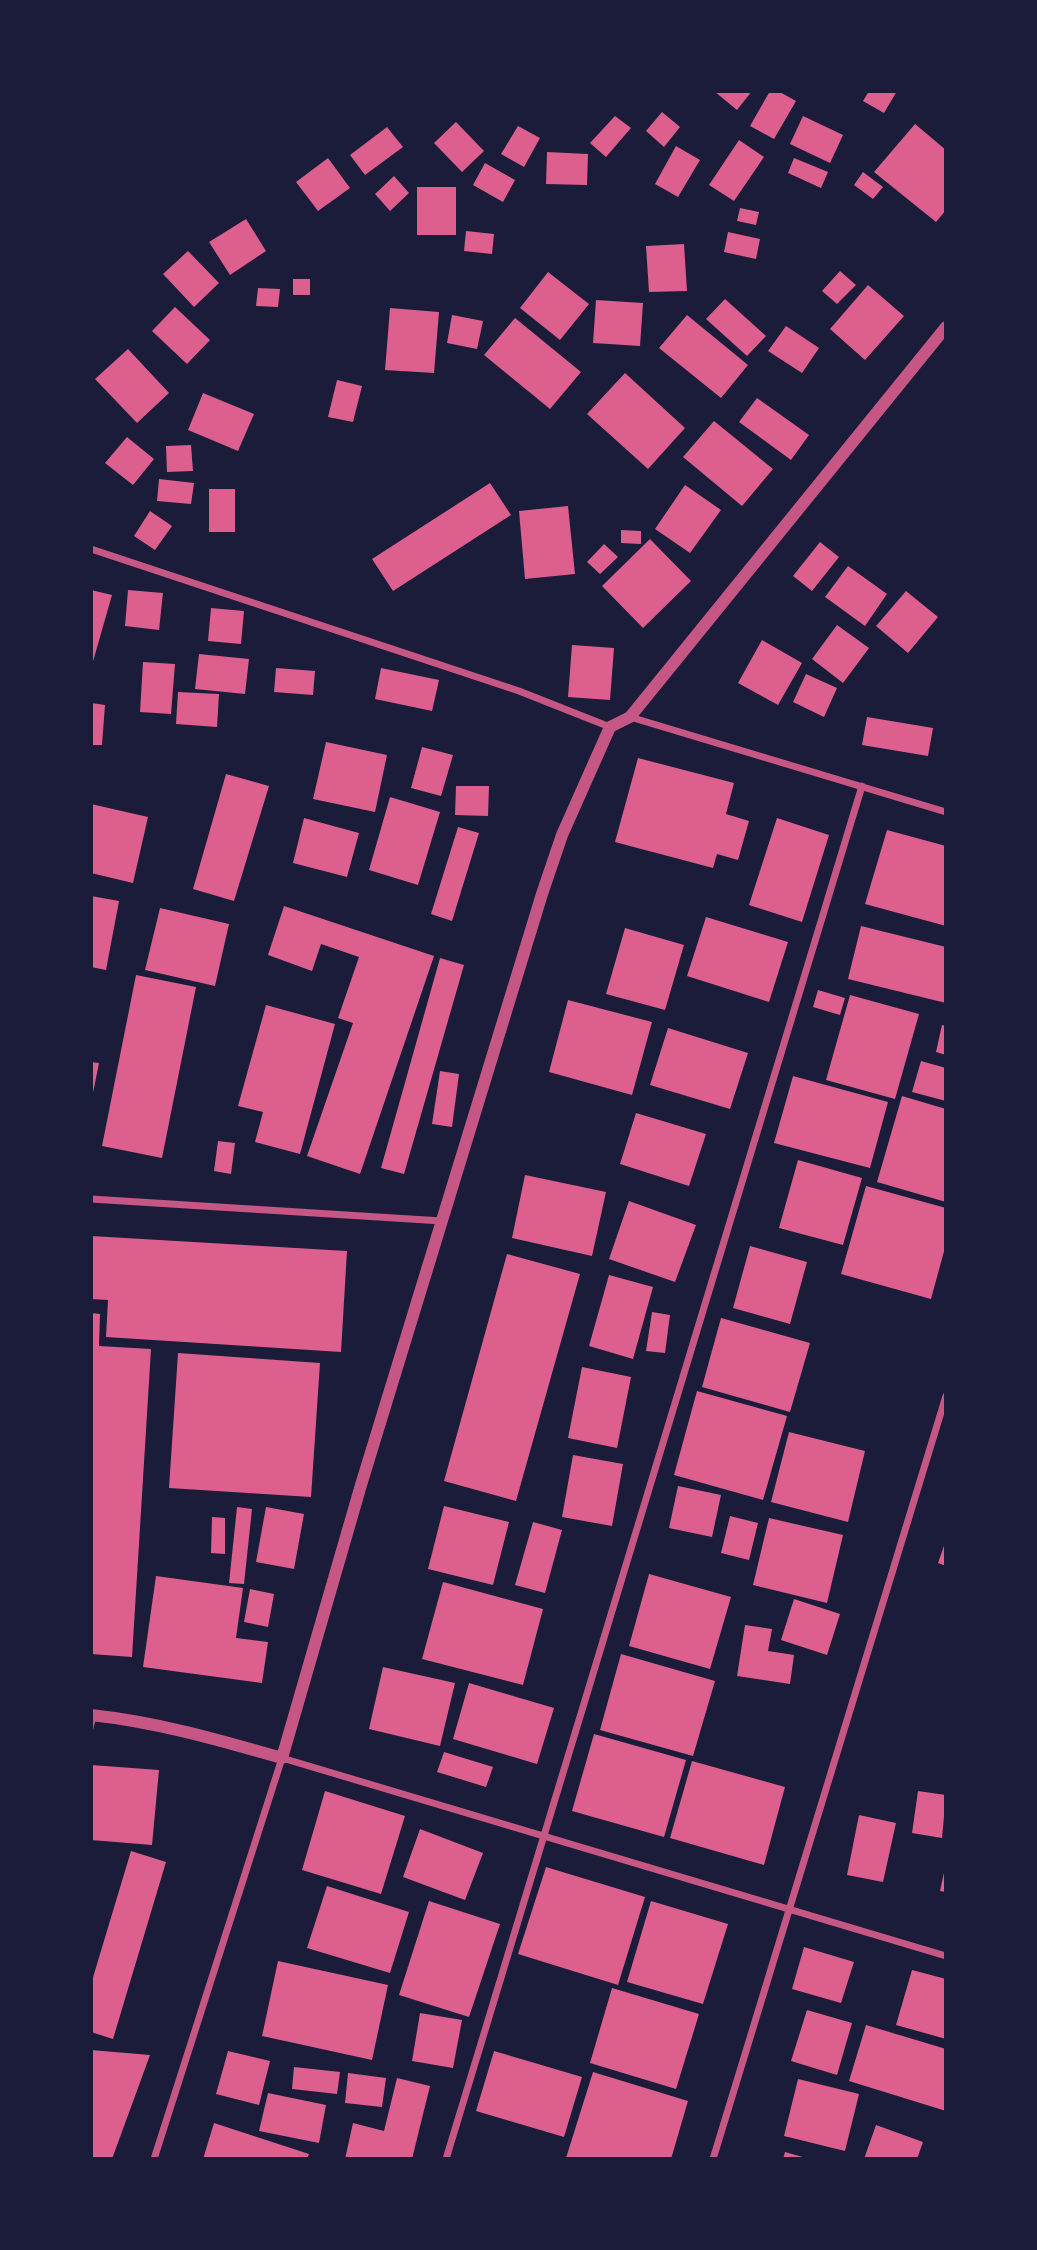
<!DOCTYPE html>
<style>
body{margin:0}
#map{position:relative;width:1037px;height:2250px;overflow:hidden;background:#1b1b3a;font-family:"Source Sans 3",sans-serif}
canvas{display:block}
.frame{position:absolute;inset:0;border:93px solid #1b1b3a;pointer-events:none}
</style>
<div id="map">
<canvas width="1037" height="2250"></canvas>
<div class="frame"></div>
</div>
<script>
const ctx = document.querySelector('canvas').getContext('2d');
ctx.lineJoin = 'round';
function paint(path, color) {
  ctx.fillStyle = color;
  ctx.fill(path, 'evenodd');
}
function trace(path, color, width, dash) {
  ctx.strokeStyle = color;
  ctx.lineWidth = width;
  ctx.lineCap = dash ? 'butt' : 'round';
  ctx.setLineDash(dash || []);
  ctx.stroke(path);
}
const building = new Path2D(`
 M714,91H752L737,110Z
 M770,91H778L796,101L774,139L750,126Z
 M869,91H897L884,113L863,101Z
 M662,112L680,127L664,147L646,131Z
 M615,116L631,128L606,157L590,143Z
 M803,116L843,135L830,163L790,144Z
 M456,122L484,151L462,172L434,143Z
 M915,124L946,150V210L936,222L874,172Z
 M518,126L540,138L524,167L501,154Z
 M387,127L403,147L365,175L350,155Z
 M739,140L764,157L734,201L709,185Z
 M676,146L700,160L678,197L655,184Z
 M547,152L588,154L587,185L546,184Z
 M328,158L350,188L318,211L296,182Z
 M794,158L828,172L821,188L788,173Z
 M485,163L515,180L503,202L473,185Z
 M863,172L883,187L873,199L854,185Z
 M394,176L409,193L390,211L375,194Z
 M417,187H456V235H417Z
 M740,208L759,212L756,225L737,221Z
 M246,219L266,251L230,275L209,242Z
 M466,231L494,234L492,254L464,251Z
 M728,232L760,239L756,259L724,252Z
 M684,244L687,291L649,292L646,246Z
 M188,251L219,283L194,307L163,274Z
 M840,271L856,285L837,304L822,291Z
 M548,272L589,304L560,340L520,308Z
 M293,279H310V295H293Z
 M868,285L904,316L865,360L830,329Z
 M258,288L280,289L278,307L256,306Z
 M725,299L766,336L747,356L706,319Z
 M596,300L643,303L640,346L593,343Z
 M175,307L210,340L187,364L152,331Z
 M390,308L439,312L434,373L385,370Z
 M452,315L483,321L477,349L447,343Z
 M687,315L748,365L721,398L659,348Z
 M515,318L581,372L550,409L484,355Z
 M786,326L819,348L802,373L768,351Z
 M128,349L169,393L137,423L95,379Z
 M625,373L685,428L648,469L587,414Z
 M337,380L362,386L353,422L328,417Z
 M203,393L254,414L238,451L188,430Z
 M757,398L809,435L791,460L739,422Z
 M714,421L773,469L742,506L683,457Z
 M127,437L154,459L133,485L105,463Z
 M191,445L193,471L167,472L166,446Z
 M159,479L194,483L191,504L157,501Z
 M490,483L511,515L393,591L372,559Z
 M685,485L721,510L690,553L655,529Z
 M209,489H235V532H209Z
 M568,506L575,574L525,579L519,511Z
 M150,511L172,526L155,550L134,536Z
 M621,530L641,531V544L621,543Z
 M650,539L691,581L643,628L602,586Z
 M820,542L839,557L812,591L793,576Z
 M604,544L618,557L600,574L587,562Z
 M848,566L887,594L865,626L825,597Z
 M91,590L112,595L92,665H91Z
 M128,590L163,593L159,630L125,626Z
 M906,591L938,617L908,653L876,626Z
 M211,608L244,611L241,644L208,641Z
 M837,625L869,648L843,683L812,659Z
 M762,640L802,663L778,705L738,683Z
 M572,645L614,648L610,700L568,697Z
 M199,654L249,659L245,694L195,689Z
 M143,662L175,664L171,714L140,712Z
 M276,668L315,671L313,695L274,692Z
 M381,668L439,680L432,711L375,699Z
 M806,674L837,688L824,717L793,702Z
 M178,692L219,694L217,727L176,724Z
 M91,703L105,705L102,745H91Z
 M867,717L933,728L928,756L862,745Z
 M326,742L387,755L375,812L313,799Z
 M422,747L453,755L441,796L411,788Z
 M638,758L734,783L726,814L749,821L738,860L717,854L713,868L615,842Z
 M226,774L269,786L234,901L193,889Z
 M456,786H489L488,816L455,815Z
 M390,797L440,812L418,885L369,870Z
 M91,804L148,817L133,883L91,873Z
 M304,818L359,833L347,877L293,863Z
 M777,818L829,835L802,922L749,905Z
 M458,827L479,833L452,921L431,914Z
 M887,830L946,846V926L865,904Z
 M91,896L119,901L106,970L91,967Z
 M284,906L434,956L360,1174L307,1156L353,1023L338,1018L359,957L321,944L312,971L268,955Z
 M160,908L229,924L215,986L145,970Z
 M706,917L788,942L769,1002L687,976Z
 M861,926L946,947V1003L848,979Z
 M625,928L684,945L665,1010L606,994Z
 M440,958L464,965L404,1174L381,1168Z
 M136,975L196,987L162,1158L102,1146Z
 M818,990L845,998L840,1015L813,1007Z
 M850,995L919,1014L895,1099L826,1080Z
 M568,1000L652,1022L632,1095L549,1072Z
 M266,1005L335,1024L300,1154L255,1142L263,1112L238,1106Z
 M942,1025L946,1026V1055L936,1052Z
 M668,1028L748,1053L730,1109L650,1085Z
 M921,1061L946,1068V1101L912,1092Z
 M91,1062L99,1063L92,1098H91Z
 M440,1071L459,1074L452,1127L432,1124Z
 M793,1076L888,1102L870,1168L774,1143Z
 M902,1096L946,1109V1202L877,1182Z
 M636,1113L706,1134L689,1186L620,1164Z
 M218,1141L235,1143L231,1174L214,1171Z
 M798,1160L862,1178L843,1245L779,1228Z
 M525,1175L606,1192L592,1256L512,1238Z
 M866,1186L946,1208V1244L931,1299L841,1274Z
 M629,1201L696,1225L675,1282L609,1259Z
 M91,1236L347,1251L341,1352L106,1337L108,1300L91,1299Z
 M750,1246L807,1262L790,1324L733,1308Z
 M507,1254L580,1274L516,1501L444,1481Z
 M609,1275L653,1287L633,1359L589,1346Z
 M652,1312L670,1315L665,1353L646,1351Z
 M91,1313L100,1314L99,1346L151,1349L132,1657L91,1654Z
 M721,1318L810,1343L790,1412L702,1387Z
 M178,1353L320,1363L311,1497L169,1488Z
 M582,1367L631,1377L617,1448L568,1438Z
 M697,1391L787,1416L763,1500L674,1475Z
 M789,1432L865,1451L848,1522L771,1502Z
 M573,1455L623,1464L612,1526L562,1517Z
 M678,1486L721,1495L712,1537L669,1528Z
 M444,1506L509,1522L493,1585L428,1569Z
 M237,1507L252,1509L244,1584L229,1583Z
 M266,1507L304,1514L294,1569L256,1562Z
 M730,1516L758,1523L749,1560L721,1553Z
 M212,1517L225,1518V1554L211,1553Z
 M769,1518L843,1535L827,1603L753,1585Z
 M533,1522L562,1530L545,1593L515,1585Z
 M946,1540V1566L938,1563Z
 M649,1574L731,1597L710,1669L629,1646Z
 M156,1576L243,1588L236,1638L268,1642L262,1683L143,1667Z
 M443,1582L543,1609L523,1685L422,1659Z
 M250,1589L274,1594L268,1627L244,1622Z
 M794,1599L840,1614L827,1655L781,1640Z
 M745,1625L772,1629L768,1651L794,1655L790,1684L737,1676Z
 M621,1654L715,1681L693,1756L600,1730Z
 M383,1667L455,1683L440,1746L369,1729Z
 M469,1683L554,1708L537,1764L453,1739Z
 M594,1734L686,1760L664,1837L572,1811Z
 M444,1752L493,1767L486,1787L437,1772Z
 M692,1761L785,1787L764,1865L670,1838Z
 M91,1765L159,1770L152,1845L91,1840Z
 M325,1791L405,1816L381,1894L302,1870Z
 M918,1791L946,1795L942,1838L912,1833Z
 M859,1815L896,1823L883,1882L847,1875Z
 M420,1829L483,1853L465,1900L403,1877Z
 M131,1851L166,1862L113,2039L91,2032V1984Z
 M546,1867L645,1897L618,1985L518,1954Z
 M945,1868H946V1892L940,1891Z
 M327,1886L409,1912L390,1973L307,1948Z
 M429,1901L500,1924L469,2017L399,1995Z
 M651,1901L728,1924L703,2004L627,1982Z
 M804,1947L854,1962L841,2003L792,1989Z
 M278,1961L388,1985L372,2060L262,2036Z
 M912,1970L946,1979V2039L896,2025Z
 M612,1988L699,2014L676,2089L590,2063Z
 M807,2010L852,2023L837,2075L791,2061Z
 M420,2013L462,2020L453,2068L412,2061Z
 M866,2025L946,2049V2111L849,2081Z
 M91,2050L150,2055L112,2159H91Z
 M228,2051L270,2061L259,2105L216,2094Z
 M494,2051L582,2077L564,2137L476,2111Z
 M294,2067L340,2072L337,2094L292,2089Z
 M593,2072L688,2101L671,2159L566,2158Z
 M348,2073L386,2078L382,2107L345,2103Z
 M397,2078L430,2086L412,2159H345L353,2123L384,2131Z
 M798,2079L859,2094L845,2151L784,2136Z
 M268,2093L326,2105L319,2143L259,2131Z
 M214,2123L309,2154L307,2159H203Z
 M876,2125L923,2142L917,2159H864Z
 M785,2152L806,2158V2159H783Z`);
const service = new Path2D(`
 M91,1728L94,1716`);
const minor = new Path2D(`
 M91,549L519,691L610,727
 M630,717L946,812
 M91,1199L442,1221
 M154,2159L282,1758L946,1956
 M446,2159L862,786
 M713,2159L946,1396`);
const tertiary = new Path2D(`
 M91,1715C157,1722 219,1740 282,1758L361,1485L542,894L562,835L610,727L630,717L946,327`);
paint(building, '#dd5f8e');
trace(service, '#c65784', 5);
trace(minor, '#c65784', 7);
trace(tertiary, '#c65784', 12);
</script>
